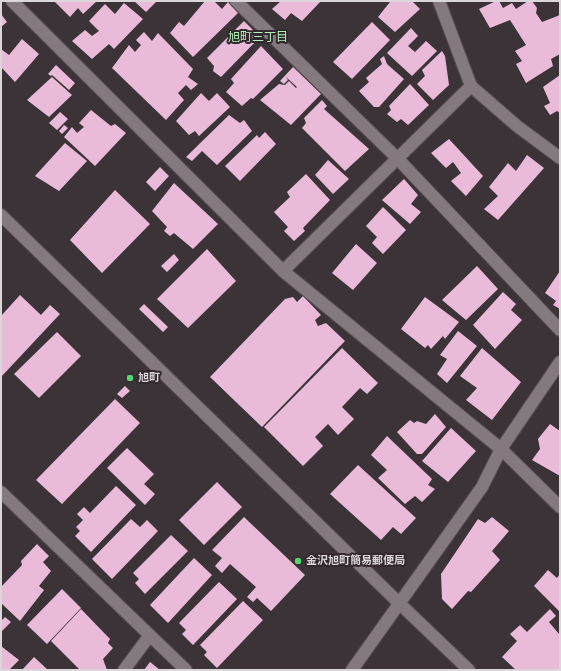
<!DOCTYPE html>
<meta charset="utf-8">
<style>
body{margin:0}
#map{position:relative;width:561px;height:671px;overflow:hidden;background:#3c3339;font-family:Roboto,sans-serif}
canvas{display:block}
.frame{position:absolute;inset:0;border:2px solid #dbd6d9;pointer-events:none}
</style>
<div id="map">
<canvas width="561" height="671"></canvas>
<div class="frame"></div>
</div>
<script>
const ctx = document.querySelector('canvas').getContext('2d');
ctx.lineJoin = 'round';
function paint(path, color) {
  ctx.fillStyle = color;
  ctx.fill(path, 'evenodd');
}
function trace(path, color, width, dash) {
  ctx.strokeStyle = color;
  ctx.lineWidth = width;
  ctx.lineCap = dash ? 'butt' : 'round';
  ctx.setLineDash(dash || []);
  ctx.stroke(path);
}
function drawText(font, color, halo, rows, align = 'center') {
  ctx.font = font + ' Roboto,"Noto Sans JP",sans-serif';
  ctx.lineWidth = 4;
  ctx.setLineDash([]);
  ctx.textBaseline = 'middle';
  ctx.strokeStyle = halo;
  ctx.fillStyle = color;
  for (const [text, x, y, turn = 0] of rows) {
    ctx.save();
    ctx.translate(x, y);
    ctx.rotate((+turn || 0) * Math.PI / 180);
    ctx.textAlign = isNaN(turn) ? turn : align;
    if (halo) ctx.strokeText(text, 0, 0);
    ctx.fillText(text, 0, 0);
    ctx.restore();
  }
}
const building = new Path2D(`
 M54,1H97L83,14L78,8L70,17Z
 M134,1H157L146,12Z
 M205,1H214L222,9L228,2L238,13L193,57L170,33L179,22L184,26Z
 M281,1H321L302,21L291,13L285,20L272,9Z
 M393,1H412L420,9L395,32L378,17L390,2Z
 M496,1H499L503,8L512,3L516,9L528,1H532L537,8L536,13L542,22L560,15V54L551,59L553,66L526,83L516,64L522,61L515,51L526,45L510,20L490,28L479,9Z
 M124,3L143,19L114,49L109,44L92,59L72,41L85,30L92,36L99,31L89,21L105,4L115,14Z
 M1,14L7,22L1,27Z
 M244,21L260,37L221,77L213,71L214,66L207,58Z
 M372,22L390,40L352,79L333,62Z
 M411,28L418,36L408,46L415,52L426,41L437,51L412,76L387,53Z
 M144,32L152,41L158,33L193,69L188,77L198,84L191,90L186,85L178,93L184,100L166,120L112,68L129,45L135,52L141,45L136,40Z
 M22,39L39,54L15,82L1,67V49L9,55Z
 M261,46L283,69L253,99L251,98L242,106L226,92L234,83L231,79Z
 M442,51L445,56L449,85L433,100L417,84L425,76L422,70Z
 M384,56L387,64L404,79L379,107H374L359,91L369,82L366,78L382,64L380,59Z
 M56,65L75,83L69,90L52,75L51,76L48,74Z
 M293,67L321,94L291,125L260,100L279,84L285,85L289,81L296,88L297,87L286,77L288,80L284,84L280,81Z
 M560,75V113L557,111L550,115L544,106L550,103L543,87Z
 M52,77L72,95L49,117L27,100Z
 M410,84L429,105L408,125L401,119L397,122L387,114L391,110L389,106Z
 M201,93L209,101L217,93L230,107L199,136L195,131L189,135L176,121Z
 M322,100L327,106L324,109L369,149L345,171L302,128L306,123L304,118Z
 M91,110L111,126L115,124L126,133L95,166L64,137L72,127L77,133L84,127L79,123Z
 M60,112L68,119L57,130L49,123Z
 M229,115L240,123L244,120L252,131L217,165L202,151L192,161L186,157Z
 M64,125L68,128L62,134L59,131Z
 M265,132L276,144L240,181L225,166L257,135L259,138Z
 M449,139L483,176L466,196L451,181L461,173L453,162L446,168L431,153Z
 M65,143L87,161L59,191L35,176Z
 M527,155L544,168L498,220L484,209L498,196L489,187L508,163L516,171Z
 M328,160L349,179L333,194L315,175Z
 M160,167L169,176L155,191L146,182Z
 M306,174L330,200L303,228L305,231L294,241L284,231L288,227L274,212L290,197L287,192Z
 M404,179L418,195L411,204L421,212L410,224L382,200Z
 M174,183L218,224L193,249L174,233L170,236L164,231L167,227L152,211Z
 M115,190L150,224L102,273L70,240Z
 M383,207L406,230L383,254L372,243L377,237L366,226Z
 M356,244L377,263L353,290L332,273Z
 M207,249L236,281L188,328L157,299Z
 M174,254L179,260L167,272L161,266Z
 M477,266L498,289L466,320L442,300Z
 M560,271V309L553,305L556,301L545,293Z
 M503,292L516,304L511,310L522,320L495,349L473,325Z
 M20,295L41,315L50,305L60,314L1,377V316Z
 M303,296L321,315L315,320L318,326L326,323L345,341L262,427L210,377L285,299L293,297L297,302Z
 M425,297L459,322L445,339L443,336L431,349L428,345L425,348L401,329Z
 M144,304L168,327L163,332L139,309Z
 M458,331L477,346L447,383L437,374L447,359L440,355Z
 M57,332L81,356L39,398L14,374Z
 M342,348L378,383L367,394L360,388L342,407L354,419L338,435L328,424L315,437L323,446L303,466L264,427Z
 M482,348L521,382L492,420L466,400L477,388L460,376Z
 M125,386L130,391L122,398L117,394Z
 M115,399L140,423L62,504L36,480Z
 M435,414L446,427L422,454H417L397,432L410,420L414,423L417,421L426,424Z
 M550,424L560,431V476L532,460L540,449L538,439Z
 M451,428L476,451L448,482L422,461Z
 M387,436L432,479L428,485L435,489L422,502L415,496L405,504L378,478L387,470L371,455Z
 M127,448L154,474L144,484L155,494L145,505L107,468Z
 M358,465L416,518L401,534L393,527L381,540L330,494Z
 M217,482L242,507L204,545L179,520Z
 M116,486L136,505L91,552L75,536L80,531L76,527L83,520L77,514L84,507L90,513Z
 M244,517L305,575L271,611L257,598L253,602L247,597L256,587L230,564L222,573L215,566L222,558L212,550Z
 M492,517L509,531L492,551L500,560L471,592L468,591L452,609L442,599L441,574L478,519L485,523Z
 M131,519L140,527L147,520L158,531L112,579L92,559Z
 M171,535L188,551L145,594L135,583L139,579L133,573Z
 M37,544L49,556L43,562L51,571L39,586L44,590L20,621L1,603V587L22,565L21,561Z
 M194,558L212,575L168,623L150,605Z
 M548,570L557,578L560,574V612L534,586Z
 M219,582L237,599L193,645L182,634L186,630L179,623Z
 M62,589L81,608L47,644L27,625Z
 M243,601L263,620L217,668L204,655L207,652L200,645Z
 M81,609L110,639L108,643L113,648L103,659L107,670H80L51,641Z
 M550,609L556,616L549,622L559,634L560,633V669L559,670H516L502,657L517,641L510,634L520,625L527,632Z
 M5,617L11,622L1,632V621Z
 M1,646L19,660L9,670H1Z
 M34,657L48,670H22Z
 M150,662L160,670H144Z`);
const minor = new Path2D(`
 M12,1L283,271L501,449L560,507
 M236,1L397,158L560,330
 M439,1L471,86L517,126L560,158
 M1,215L399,603L469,670
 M283,271L471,86
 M1,492L186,670
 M124,670L150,635
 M352,670L482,487L501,449L560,362`);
const markers = [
 [130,378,4,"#59d56f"],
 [298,561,4,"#59d56f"]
];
const poiNames = [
 ["旭町",138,378],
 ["金沢旭町簡易郵便局",306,561]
];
const neighbourhoodNames = [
 ["旭町三丁目",258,38]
];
paint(building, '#eabbd9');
trace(minor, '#574f54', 14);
trace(minor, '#83797f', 12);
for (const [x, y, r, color] of markers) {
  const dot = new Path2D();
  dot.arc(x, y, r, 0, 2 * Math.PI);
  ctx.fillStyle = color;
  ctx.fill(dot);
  trace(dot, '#32292f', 1.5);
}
drawText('bold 11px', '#dbd6d9', '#32292f', poiNames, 'left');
drawText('12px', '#b1f0b7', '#32292f', neighbourhoodNames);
</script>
